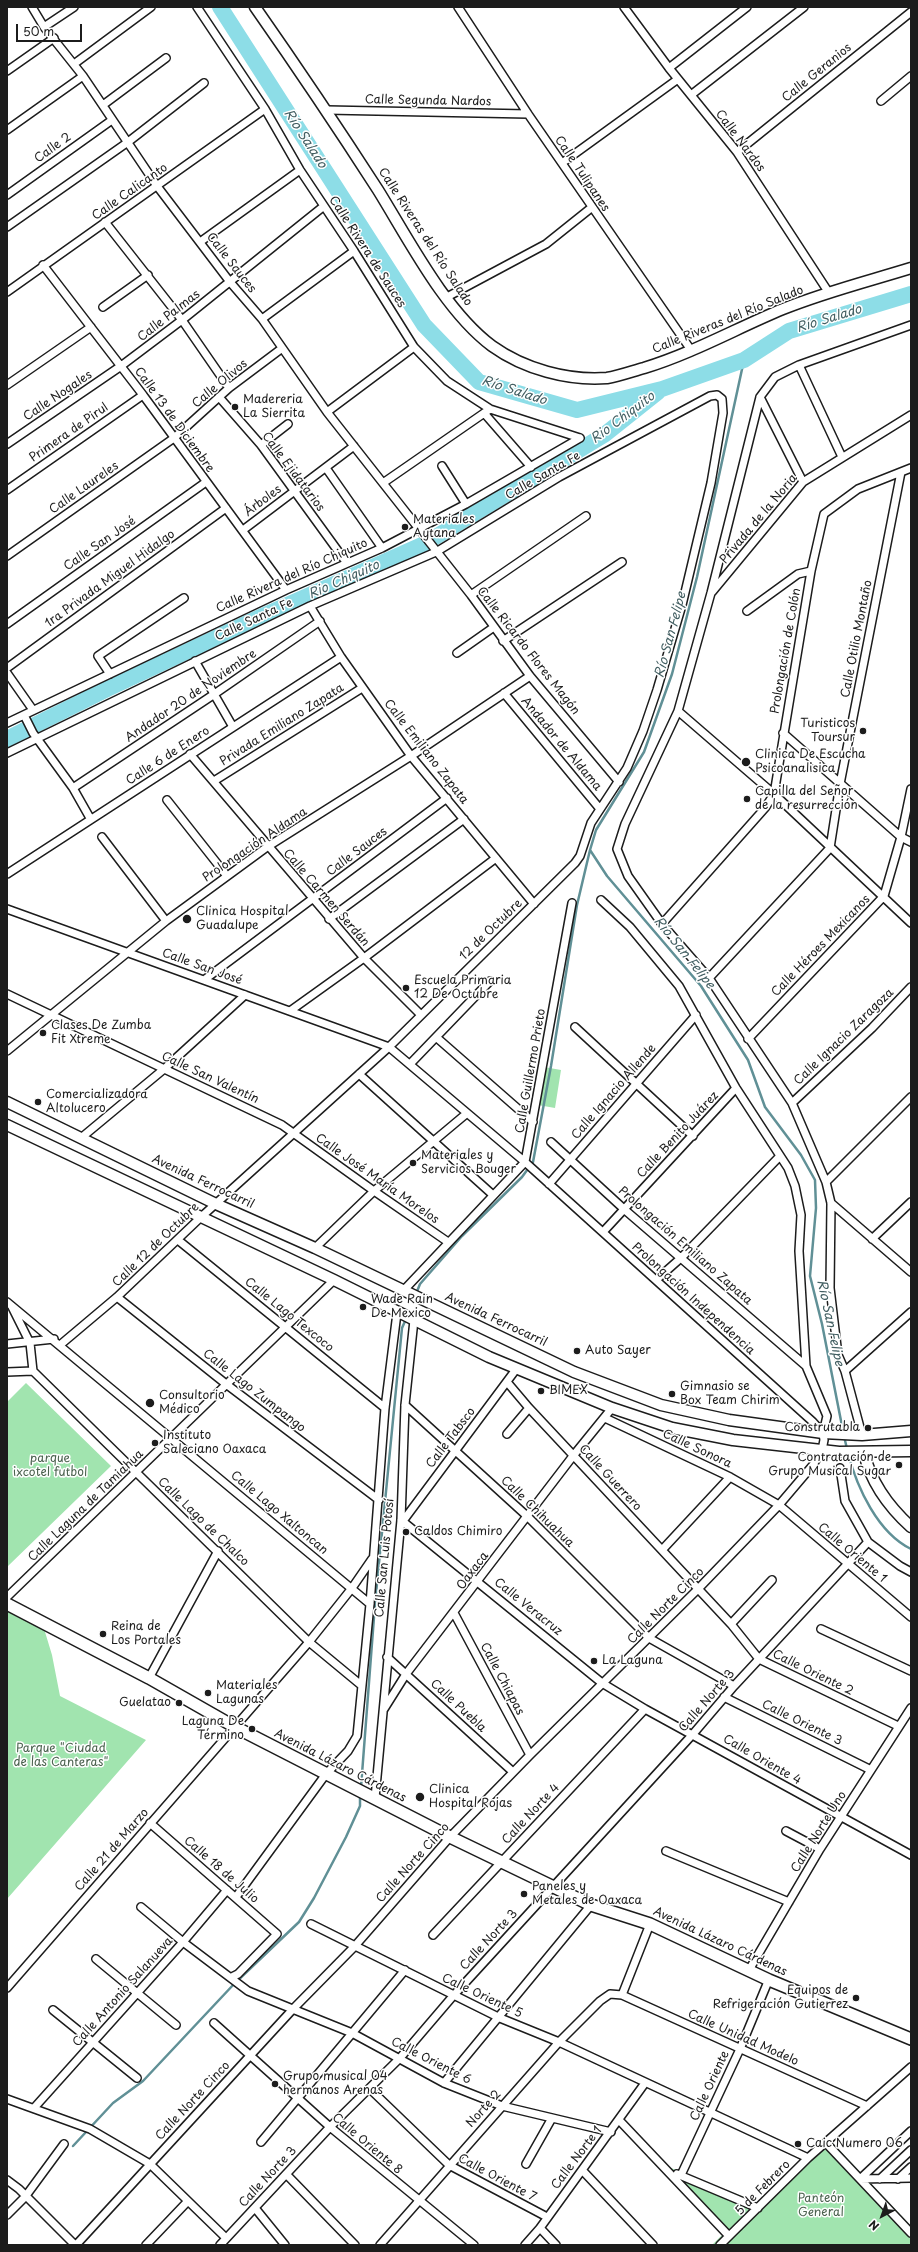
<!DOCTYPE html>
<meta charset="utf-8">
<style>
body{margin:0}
#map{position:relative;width:918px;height:2252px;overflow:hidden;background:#fff;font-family:"Playpen Sans",sans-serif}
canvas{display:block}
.frame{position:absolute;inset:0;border:8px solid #1c1c1c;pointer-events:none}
.north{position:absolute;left:862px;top:2196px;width:40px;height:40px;-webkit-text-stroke:3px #fff;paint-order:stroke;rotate:221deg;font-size:11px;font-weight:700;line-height:16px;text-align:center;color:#1c1c1c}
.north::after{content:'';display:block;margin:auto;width:14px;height:18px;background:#1c1c1c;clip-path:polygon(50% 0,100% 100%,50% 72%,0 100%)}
.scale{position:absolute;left:16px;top:24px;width:66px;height:18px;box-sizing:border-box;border:2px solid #1c1c1c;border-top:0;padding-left:5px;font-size:12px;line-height:14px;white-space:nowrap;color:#1c1c1c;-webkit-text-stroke:3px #fff;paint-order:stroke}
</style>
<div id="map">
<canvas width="918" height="2252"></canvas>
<div class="frame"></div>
<div class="north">N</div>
<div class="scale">50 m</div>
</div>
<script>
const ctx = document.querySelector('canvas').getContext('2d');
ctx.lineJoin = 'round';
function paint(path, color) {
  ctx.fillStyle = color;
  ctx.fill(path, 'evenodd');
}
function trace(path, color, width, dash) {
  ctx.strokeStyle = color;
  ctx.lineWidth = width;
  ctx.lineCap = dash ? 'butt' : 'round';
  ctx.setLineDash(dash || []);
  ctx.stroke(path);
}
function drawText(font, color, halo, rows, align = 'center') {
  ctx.font = font + ' "Playpen Sans",sans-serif';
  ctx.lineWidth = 3;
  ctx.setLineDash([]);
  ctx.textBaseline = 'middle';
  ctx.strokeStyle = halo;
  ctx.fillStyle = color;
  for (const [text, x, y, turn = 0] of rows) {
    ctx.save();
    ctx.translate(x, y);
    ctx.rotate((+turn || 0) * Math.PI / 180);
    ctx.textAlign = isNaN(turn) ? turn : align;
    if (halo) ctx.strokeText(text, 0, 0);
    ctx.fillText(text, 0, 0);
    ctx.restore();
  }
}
const green = new Path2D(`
 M544,1067L561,1070L555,1108L538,1105Z
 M26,1383L111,1466L7,1567V1402Z
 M7,1604L42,1622L52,1655L60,1696L146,1740L7,1899Z
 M828,2138L911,2226V2245H712L722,2235L666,2166L759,2203Z`);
const stream = new Path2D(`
 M744,360L697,577L672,674L644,752L596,830L590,850L607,876L701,986L748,1060L765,1107L801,1155L815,1180L816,1208L810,1276L822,1324L843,1431
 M416,1294L420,1284L462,1236L522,1177L533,1162L551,1066L577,905L590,850
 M844,1436L847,1449
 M848,1453C857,1488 878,1533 911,1549
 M361,1787L375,1604L402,1328L406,1319
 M73,2146L113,2103L143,2081L234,1984L299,1922L314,1898L346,1837L360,1806V1794`);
const river = new Path2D(`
 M220,7L424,325L479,382L577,410L662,389L744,360L789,331L911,294
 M7,739L107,689L258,618L424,544L604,435L658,392`);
const street = new Path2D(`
 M32,7L44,27L83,76L157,186L230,282L262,319L327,412L471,595L530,676L619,782
 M197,7L265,109L300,170L354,251L414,347L447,381L490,409L580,438
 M458,7L528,114L691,350
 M624,7L669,68L737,152L829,293
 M44,27L74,7
 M74,64L151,7
 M669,68L747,7
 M7,71L54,38
 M691,95L804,7
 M881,101L911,76
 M103,105L166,58
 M327,110L528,114
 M7,130L83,76
 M737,152L911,12
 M562,163L678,79
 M7,195L112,120
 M105,222L182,320L229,388
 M7,227L128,142L204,83
 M200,242L300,170
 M43,265L143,395L286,590
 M7,292L265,109
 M447,297L546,244L591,208
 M103,307L148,275
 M262,319L354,251
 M799,365L842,457
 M7,385L91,327
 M219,397L261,445L346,562
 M760,397L803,482
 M327,412L414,347
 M484,413L531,467
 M7,444L121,366L182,320L324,206
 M261,445L288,424
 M442,466L466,504
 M326,468L382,548
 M383,483L490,409
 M7,490L143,395
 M243,530L354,446
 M7,556L174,438L229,388L281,349
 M712,592L803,482L911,415
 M471,595L586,516
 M310,606L341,657L411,756L534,904
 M747,611L798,574L811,571
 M7,624L206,482
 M503,641L622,562
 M457,653L494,627
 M195,661L233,727
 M7,668L226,508
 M7,673L33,710
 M110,674L98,656L184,598
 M504,693L600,809
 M678,711L774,794L911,923
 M24,715L33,733L73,788L90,818
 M7,723L286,590L382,548L466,504L580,438
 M783,733L901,837L911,842
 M7,753L310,606L436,552L559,477L710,396L717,395L722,399L723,413L711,483L682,605L657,690L643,731L627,768L591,823L580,856L575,863L389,1047L200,1218L117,1297L60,1345
 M190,754L364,958L421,1015
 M214,781L362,688
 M73,788L213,695L320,621
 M167,800L227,876
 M102,837L166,921
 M7,874L341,657
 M601,900L630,927L679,986L736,1088L788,1168L795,1186L801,1215L799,1251L806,1366L827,1416L823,1433
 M7,909L389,1047L525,1162L813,1422L823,1433L824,1440L822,1450L813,1465L779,1505L698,1589L530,1755L450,1837L354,1947L293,2009L76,2245
 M329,919L464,819
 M662,924L765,808L774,794L811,571L824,514L858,489L911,468
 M709,978L830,848L840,784L901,472
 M204,980L447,798
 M7,994L282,1125L374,1191L448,1242
 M290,1011L364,958L496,858
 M575,1027L693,1136
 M436,1037L533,1122
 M748,1039L884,896L901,837L911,789
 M7,1051L166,921L267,847L411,756L530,676
 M411,1063L490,981
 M359,1074L493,1195
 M792,1103L872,1028L911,987
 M81,1138L164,1069L245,995
 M551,1142L625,1210L806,1366
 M826,1182L911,1097
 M549,1184L696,1015
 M831,1203L911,1272
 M603,1232L736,1088
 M872,1239L911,1202
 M178,1240L385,1408
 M315,1248L374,1191L466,1114
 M656,1280L682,1257L780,1156
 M403,1291L525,1162L572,903
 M117,1297L226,1384L379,1500
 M7,1302L370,1604
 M12,1307L30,1343L33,1371
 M7,1344L54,1339
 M33,1371L309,1642L361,1685
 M845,1371L911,1312
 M7,1372L33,1371
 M507,1382L529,1408L731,1624L759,1659L898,1726
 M405,1405L528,1517L649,1638L734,1686
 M605,1418L730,1477L779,1505L911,1617
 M507,1434L529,1408
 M862,1435L845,1371L838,1355L830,1288L831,1203L826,1182L792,1103L709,978L662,924L628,876L617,849L625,824L678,711L711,593L760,397L775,377L799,365L911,325
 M840,1468L845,1501L868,1542L900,1566L911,1572
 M401,1520L602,1683L645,1709L911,1855
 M403,1521L517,1368
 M662,1550L730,1477
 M7,1597L334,1280
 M454,1613L530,1755
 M731,1624L772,1580
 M821,1629L911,1671
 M387,1657L513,1772
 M149,1678L218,1551
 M724,1697L871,1770
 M384,1709L406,1674L573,1456L612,1408
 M375,1798L401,1520L405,1405L414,1320
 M150,1823L277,1934L238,1974L232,1977
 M786,1831L820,1849
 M666,1851L789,1902
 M236,1897L326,1774L348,1751L357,1736L370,1604L385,1408L397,1313
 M141,1907L183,1942L248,1991L352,2033L444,2083L502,2106L611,2132
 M311,1924L500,2018L559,2042L808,2158
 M433,1935L645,1709
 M96,1959L176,2025
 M749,1970L820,1849L911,1708
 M7,1988L309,1642L352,1588L372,1559
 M622,1995L650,1924
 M53,2010L137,2078
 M214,2023L330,2127L474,2245
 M444,2083L591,1905
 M370,2089L449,2165L547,2217
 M7,2099L90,2129L150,2164L226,2238
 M34,2108L183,1942L227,1890
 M619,2120L729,2236
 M261,2142L405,1970
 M826,2143L911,2233
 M526,2164L552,2118
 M582,2170L653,2245
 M286,2174L355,2245
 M677,2174L758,2208
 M681,2175L740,2049L767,1984
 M860,2179L911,2131
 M860,2179L911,2178
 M880,2179L911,2150
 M898,2179L911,2167
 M7,2180L19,2189L75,2245
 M255,2208L285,2245
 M7,2215L25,2197L64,2144
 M540,2228L556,2245
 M146,2245L188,2201
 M220,2245L330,2127L400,2058L453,1996L693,1734L734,1686L868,1542
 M380,2245L559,2042L600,2001L610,1994L622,1995L867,2106
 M525,2245L540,2228L645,2083
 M720,2245L808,2158L911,2067`);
const secondary = new Path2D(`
 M255,7C297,67 338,128 378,190C409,240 445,311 492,346C524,369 568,381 607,378C619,376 633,371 644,368C693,353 737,328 783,309C825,292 869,281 911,268
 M7,1102L216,1204L315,1248L574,1372L661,1405L729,1420L823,1433L862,1435L911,1431
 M7,1125L334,1280L489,1357L612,1408L672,1428L733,1440L839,1452L911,1451
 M864,1453C871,1483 889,1507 911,1527`);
const primary = new Path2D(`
 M7,1604L149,1678L235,1727L450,1837L591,1905L650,1924L769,1980L911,2039`);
const markers = [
 [235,407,4,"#1c1c1c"],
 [405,527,4,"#1c1c1c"],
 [863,731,4,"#1c1c1c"],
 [746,762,5,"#1c1c1c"],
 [747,799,4,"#1c1c1c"],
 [187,919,5,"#1c1c1c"],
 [406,988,4,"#1c1c1c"],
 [43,1033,4,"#1c1c1c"],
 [38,1102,4,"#1c1c1c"],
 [413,1163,4,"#1c1c1c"],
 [363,1307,4,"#1c1c1c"],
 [577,1351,4,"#1c1c1c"],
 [541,1391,4,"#1c1c1c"],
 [672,1394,4,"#1c1c1c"],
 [150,1403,5,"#1c1c1c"],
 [868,1428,4,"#1c1c1c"],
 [155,1443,4,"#1c1c1c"],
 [899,1465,4,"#1c1c1c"],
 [406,1532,4,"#1c1c1c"],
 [103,1634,4,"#1c1c1c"],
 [594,1661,4,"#1c1c1c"],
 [208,1693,4,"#1c1c1c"],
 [179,1703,4,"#1c1c1c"],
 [252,1729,4,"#1c1c1c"],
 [420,1797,5,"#1c1c1c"],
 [524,1894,4,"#1c1c1c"],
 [856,1998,4,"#1c1c1c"],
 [275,2084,4,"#1c1c1c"],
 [798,2144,4,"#1c1c1c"]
];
const streetNames = [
 ["Calle Geranios",817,73,-39],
 ["Calle Segunda Nardos",428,101,1],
 ["Calle Nardos",740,141,53],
 ["Calle 2",53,148,-36],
 ["Calle Tulipanes",582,174,56],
 ["Calle Calicanto",130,192,-35],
 ["Calle Riveras del Río Salado",425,237,57],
 ["Calle Rivera de Sauces",367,252,57],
 ["Calle Sauces",231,263,52],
 ["Calle Palmas",169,316,-38],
 ["Calle Riveras del Río Salado",728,320,-22],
 ["Calle Olivos",220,384,-40],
 ["Calle Nogales",58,396,-34],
 ["Calle 13 de Diciembre",174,420,54],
 ["Primera de Pirul",69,433,-35],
 ["Calle Ejidatarios",293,472,53],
 ["Calle Santa Fe",543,476,-30],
 ["Calle Laureles",84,488,-35],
 ["Árboles",263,501,-37],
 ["Privada de la Noria",759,519,-50],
 ["Calle San José",100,544,-35],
 ["Calle Rivera del Río Chiquito",292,576,-24],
 ["1ra Privada Miguel Hidalgo",110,579,-36],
 ["Calle Santa Fe",254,620,-25],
 ["Calle Otilio Montaño",857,639,-79],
 ["Calle Ricardo Flores Magón",528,651,52],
 ["Prolongación de Colón",786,651,-80],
 ["Andador 20 de Noviembre",191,696,-34],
 ["Privada Emiliano Zapata",282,725,-32],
 ["Andador de Aldama",561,744,50],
 ["Calle Emiliano Zapata",426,752,52],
 ["Calle 6 de Enero",168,756,-33],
 ["Prolongación Aldama",255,845,-34],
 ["Calle Sauces",357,852,-37],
 ["Calle Carmen Serdán",326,898,49],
 ["12 de Octubre",491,930,-44],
 ["Calle Héroes Mexicanos",821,946,-46],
 ["Calle San José",202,967,20],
 ["Calle Ignacio Zaragoza",844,1037,-44],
 ["Calle Guillermo Prieto",531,1071,-80],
 ["Calle San Valentín",210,1078,25],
 ["Calle Ignacio Allende",614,1092,-49],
 ["Calle Benito Juárez",678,1135,-47],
 ["Calle José María Morelos",377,1179,35],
 ["Avenida Ferrocarril",203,1182,25],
 ["Calle 12 de Octubre",156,1245,-44],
 ["Prolongación Emiliano Zapata",685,1246,41],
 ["Prolongación Independencia",693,1299,42],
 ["Calle Lago Texcoco",289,1315,39],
 ["Avenida Ferrocarril",496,1320,25],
 ["Calle Lago Zumpango",254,1391,38],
 ["Calle Tabsco",451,1438,-53],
 ["Calle Sonora",697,1449,25],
 ["Calle Guerrero",610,1478,47],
 ["Calle Laguna de Tamiahua",86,1506,-44],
 ["Calle Chihuahua",537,1512,44],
 ["Calle Lago Xaltoncan",279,1513,40],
 ["Calle Lago de Chalco",203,1522,44],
 ["Calle Oriente 1",852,1553,40],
 ["Calle San Luis Potosí",385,1558,-85],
 ["Oaxaca",473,1571,-53],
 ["Calle Norte Cinco",666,1606,-45],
 ["Calle Veracruz",528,1607,39],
 ["Calle Oriente 2",813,1673,26],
 ["Calle Chiapas",502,1679,62],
 ["Calle Norte 3",707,1701,-49],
 ["Calle Puebla",458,1706,43],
 ["Calle Oriente 3",802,1723,26],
 ["Calle Oriente 4",762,1760,30],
 ["Avenida Lázaro Cárdenas",340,1766,27],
 ["Calle Norte 4",531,1814,-47],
 ["Calle Norte Uno",819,1832,-58],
 ["Calle 21 de Marzo",112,1850,-49],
 ["Calle Norte Cinco",413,1863,-48],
 ["Calle 18 de Julio",221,1870,41],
 ["Calle Norte 3",489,1940,-47],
 ["Avenida Lázaro Cárdenas",720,1942,25],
 ["Calle Antonio Salanueva",123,1992,-48],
 ["Calle Oriente 5",482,1996,25],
 ["Calle Unidad Modelo",743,2038,24],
 ["Calle Oriente 6",431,2061,27],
 ["Calle Oriente",710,2086,-65],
 ["Calle Norte Cinco",193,2101,-47],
 ["Norte 2",484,2109,-48],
 ["Calle Oriente 8",367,2144,40],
 ["Calle Norte 1",577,2158,-53],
 ["Calle Norte 3",268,2177,-47],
 ["Calle Oriente 7",497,2178,28],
 ["5 de Febrero",763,2188,-45]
];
const poiNames = [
 ["Madereria",243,400],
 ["La Sierrita",243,414],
 ["Materiales",413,520],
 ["Aytana",413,534],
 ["Turisticos",855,724,"right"],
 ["Toursur",855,738,"right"],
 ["Clinica De Escucha",755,755],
 ["Psicoanalisica",755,769],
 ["Capilla del Señor",755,792],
 ["de la resurrección",755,806],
 ["Clinica Hospital",196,912],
 ["Guadalupe",196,926],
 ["Escuela Primaria",414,981],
 ["12 De Octubre",414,995],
 ["Clases De Zumba",51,1026],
 ["Fit Xtreme",51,1040],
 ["Comercializadora",46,1095],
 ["Altolucero",46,1109],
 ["Materiales y",421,1156],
 ["Servicios Bouger",421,1170],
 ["Wade Rain",371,1300],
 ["De Mexico",371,1314],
 ["Auto Sayer",585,1351],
 ["Gimnasio se",680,1387],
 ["Box Team Chirim",680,1401],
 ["BIMEX",549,1391],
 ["Consultorio",159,1396],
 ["Médico",159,1410],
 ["Construtabla",860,1428,"right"],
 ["Instituto",163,1436],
 ["Saleciano Oaxaca",163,1450],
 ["Contratación de",891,1458,"right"],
 ["Grupo Musical Sugar",891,1472,"right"],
 ["Caldos Chimiro",414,1532],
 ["Reina de",111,1627],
 ["Los Portales",111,1641],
 ["La Laguna",602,1661],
 ["Materiales",216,1686],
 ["Lagunas",216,1700],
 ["Guelatao",171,1703,"right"],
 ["Laguna De",244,1722,"right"],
 ["Término",244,1736,"right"],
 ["Clinica",429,1790],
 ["Hospital Rojas",429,1804],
 ["Paneles y",532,1887],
 ["Metales de Oaxaca",532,1901],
 ["Equipos de",848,1991,"right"],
 ["Refrigeración Gutierrez",848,2005,"right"],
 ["Grupo musical 04",283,2077],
 ["hermanos Arenas",283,2091],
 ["Caic Numero 06",806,2144]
];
const parkNames = [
 ["parque",50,1459],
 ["ixcotel futbol",50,1473],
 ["Parque \"Ciudad",61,1749],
 ["de las Canteras\"",61,1763],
 ["Panteón",821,2199],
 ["General",821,2213]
];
const waterNames = [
 ["Río Salado",305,139,57],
 ["Río Salado",829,319,-17],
 ["Río Salado",514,391,18],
 ["Rio Chiquito",623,418,-37],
 ["Rio Chiquito",344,580,-24],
 ["Río San Felipe",671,635,-75],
 ["Río San Felipe",684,953,51],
 ["Río San Felipe",830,1323,78]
];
paint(green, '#a1e4af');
trace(stream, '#609096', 2.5);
trace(river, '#8ddde7', 16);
trace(street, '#1c1c1c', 10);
trace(secondary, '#1c1c1c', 13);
trace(primary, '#1c1c1c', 14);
trace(street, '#fff', 7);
trace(secondary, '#fff', 10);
trace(primary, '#fff', 11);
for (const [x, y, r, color] of markers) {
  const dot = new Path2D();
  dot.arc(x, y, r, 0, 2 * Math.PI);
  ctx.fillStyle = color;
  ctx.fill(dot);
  trace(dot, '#fff', 1.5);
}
drawText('12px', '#1c1c1c', '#fff', streetNames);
drawText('12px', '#1c1c1c', '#fff', poiNames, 'left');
drawText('12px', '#4b624f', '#fff', parkNames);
drawText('italic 13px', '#446063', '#fff', waterNames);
</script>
